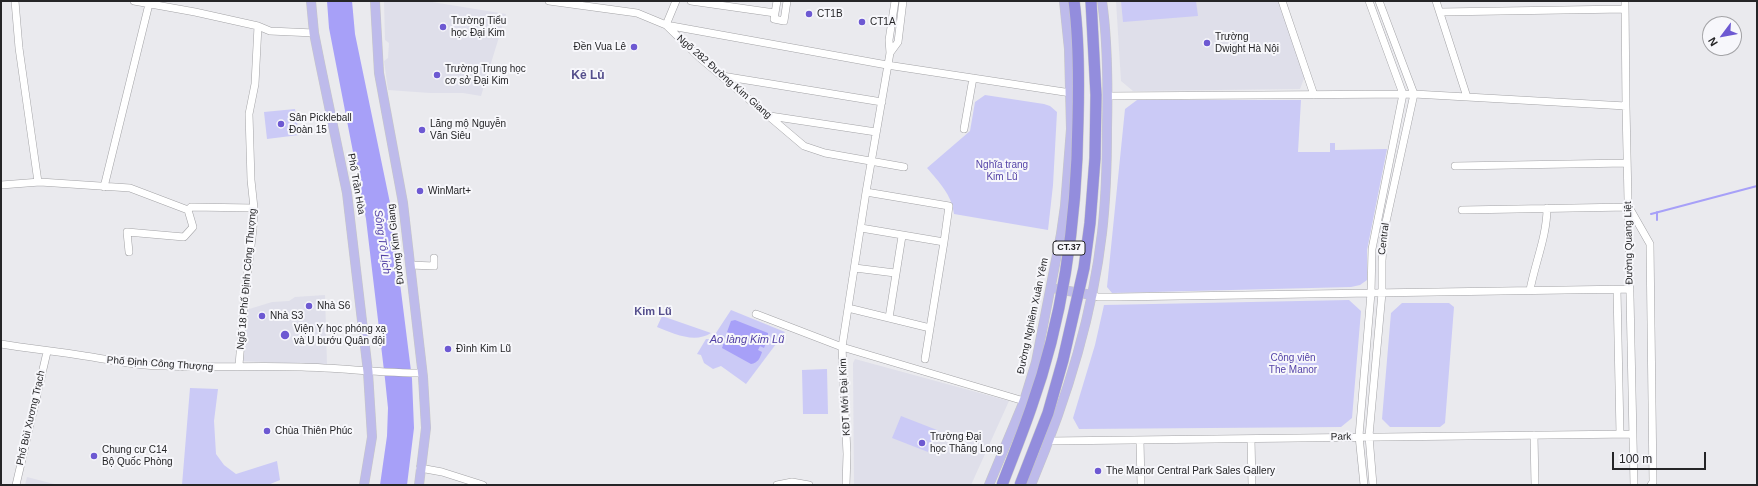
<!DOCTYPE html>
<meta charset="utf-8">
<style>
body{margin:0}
#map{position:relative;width:1758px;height:486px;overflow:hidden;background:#eaeaee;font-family:Arial,sans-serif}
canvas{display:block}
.frame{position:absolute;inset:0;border:2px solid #252527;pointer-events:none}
.north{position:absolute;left:1702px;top:16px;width:40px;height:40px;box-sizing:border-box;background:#f7f7fb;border:1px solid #a3a3a6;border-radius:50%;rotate:238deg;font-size:11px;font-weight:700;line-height:16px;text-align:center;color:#252527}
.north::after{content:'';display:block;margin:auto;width:14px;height:18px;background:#6d59d2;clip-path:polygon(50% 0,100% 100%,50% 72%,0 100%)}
.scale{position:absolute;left:1612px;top:452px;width:94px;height:18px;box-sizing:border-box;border:2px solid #252527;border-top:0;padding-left:5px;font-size:12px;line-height:14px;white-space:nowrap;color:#252527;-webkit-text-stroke:3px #f7f7fb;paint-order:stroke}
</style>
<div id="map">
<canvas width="1758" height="486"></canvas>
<div class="frame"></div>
<div class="north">N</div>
<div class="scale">100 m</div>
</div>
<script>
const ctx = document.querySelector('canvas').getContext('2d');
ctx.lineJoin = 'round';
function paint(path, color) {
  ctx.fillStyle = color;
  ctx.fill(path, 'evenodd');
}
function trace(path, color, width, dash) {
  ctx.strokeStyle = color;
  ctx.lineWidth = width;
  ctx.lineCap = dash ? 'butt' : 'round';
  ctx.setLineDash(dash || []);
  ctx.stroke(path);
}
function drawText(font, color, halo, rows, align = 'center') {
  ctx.font = font + ' Arial,sans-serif';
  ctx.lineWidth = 4;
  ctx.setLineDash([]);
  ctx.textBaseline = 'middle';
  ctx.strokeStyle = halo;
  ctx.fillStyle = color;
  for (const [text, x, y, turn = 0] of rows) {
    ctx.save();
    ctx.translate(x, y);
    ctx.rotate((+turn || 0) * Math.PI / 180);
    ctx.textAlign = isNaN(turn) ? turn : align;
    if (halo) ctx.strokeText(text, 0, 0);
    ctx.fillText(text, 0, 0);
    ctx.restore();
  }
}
const built = new Path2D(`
 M384,1H426L506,14L481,96L463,93H430L388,90L384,61L388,58L389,43L385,40Z
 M1116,1H1279L1305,76L1300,89L1133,91L1121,81Z
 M325,295L327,365L242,361L246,310L272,302L289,301L295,297Z
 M855,359L1009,401L971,485H854L853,363Z
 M27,477L58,485H25Z`);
const green = new Path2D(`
 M1121,1H1196L1198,16L1123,22Z
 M985,95L1044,104L1050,106L1057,112L1053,185L1048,230L954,214C952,195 939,182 927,168L970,131L975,102Z
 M1137,100H1301L1298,152H1330V143H1335V150L1387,149L1367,250V280L1360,285L1351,287L1112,293L1107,287L1125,109Z
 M295,109L299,135L267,139L264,112Z
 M1349,300L1361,311L1352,418L1341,427L1079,429L1073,418L1095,345L1104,305Z
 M1402,303H1449L1454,307L1445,423L1440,427H1390L1382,419L1391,313Z
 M731,310L785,332L746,384L721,366L713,369L704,363L701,355L697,354L706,339H712Z
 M662,316L711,333C694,344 673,333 657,327Z
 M827,369L828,414H803L802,370Z
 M190,388L218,389L214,421L216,454L224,465L236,474L277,461L280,480L268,485H182Z
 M901,416L937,430L928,452L892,438Z`);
const water = new Path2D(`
 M327,1H352L355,34L390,203L412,379L414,428L407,485H380L387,436L388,408L385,379L366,219L329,28Z
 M735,320L768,333V338L764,348L760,346L758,350L762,352C760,358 758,363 751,364L722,348L726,336L732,338L733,334L727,332L731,321Z`);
const stream = new Path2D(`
 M1651,214L1757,186
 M1657,220V212`);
const minor = new Path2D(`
 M15,1L19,48L38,182
 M134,1L195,12L258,26L270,31L314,33
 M549,1L637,13L666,25L699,57L804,146L825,153L904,167
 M691,1L775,13
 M777,1L774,19L784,21L787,1
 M1282,1L1314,95
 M1436,1L1467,97
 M1625,1L1626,106L1634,485
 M1440,12L1625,9
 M666,25L887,65L1071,93
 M666,25L676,1
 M890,53L898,42L903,1
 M722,76L882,102
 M1108,96L1414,94L1626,106
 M770,116L876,132
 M964,129L973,78
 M1455,166L1627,163
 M1,185L40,182L130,188L188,210L191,207L254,208
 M104,187L149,4
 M866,192L949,206L944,242
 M1630,209L1650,244L1653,482L1651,485
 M1462,210L1629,207
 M861,228L944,242L925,359
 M129,252L127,232L184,237L193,227L188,210
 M410,265L434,266V258
 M855,268L895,273
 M1530,290C1535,263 1547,236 1547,208
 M1617,290L1620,434
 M1092,295L1098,297H1116L1630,289
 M848,308L930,328
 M756,314L842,347L1024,401
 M889,318L902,236
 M1,344C29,349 57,351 85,356C105,359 125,363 145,365C197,369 249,365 302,367C342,368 382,373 423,373
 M239,365L245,295L253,229L254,208L251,180L249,114L255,84L258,26
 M1534,435L1535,485
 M1251,439L1252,485
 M1140,440L1141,485
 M1049,441L1633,434
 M420,468L442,472L483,485
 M16,485L47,352
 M777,485L792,482L809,485
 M846,485L847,454L842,347L866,192L890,53L889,40L895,1
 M1364,485L1359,436L1371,293L1372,249L1403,94L1369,1
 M1373,485L1369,436L1382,293V261L1384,231L1414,94L1379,1`);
const major = new Path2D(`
 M311,1L314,33L320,63L347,193L368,372L372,437L364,485
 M375,1L379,73L403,203L423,377L426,428L419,485
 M1057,289L1092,295
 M989,485L1024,401L1036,362L1061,234L1065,206L1071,129L1069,49L1064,1
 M1031,485C1065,404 1092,320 1102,233C1106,198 1107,163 1107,128C1108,85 1108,43 1102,1`);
const highwayBridge = new Path2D(`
 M1002,485C1012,459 1022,434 1031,408C1064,316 1077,217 1078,119C1079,80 1079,39 1074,1
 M1020,485L1048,413L1063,360L1084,268L1090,223L1095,158L1096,95L1091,1`);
const markers = [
 [809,14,4,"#6d59d2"],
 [862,22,4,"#6d59d2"],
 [443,27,4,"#6d59d2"],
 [1207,43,4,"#6d59d2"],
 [634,47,4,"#6d59d2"],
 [437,75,4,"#6d59d2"],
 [281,124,4,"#6d59d2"],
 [422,130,4,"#6d59d2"],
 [420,191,4,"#6d59d2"],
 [309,306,4,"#6d59d2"],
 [262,316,4,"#6d59d2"],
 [285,335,5,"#6d59d2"],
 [448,349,4,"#6d59d2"],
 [267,431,4,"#6d59d2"],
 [922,443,4,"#6d59d2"],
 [94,456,4,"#6d59d2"],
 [1098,471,4,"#6d59d2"]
];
const shields = [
 [1069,248,32]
];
const shieldNames = [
 ["CT.37",1069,248]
];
const poiNames = [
 ["CT1B",817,14],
 ["Trường Tiểu",451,21],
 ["học Đại Kim",451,33],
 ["CT1A",870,22],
 ["Trường",1215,37],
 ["Dwight Hà Nội",1215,49],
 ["Đền Vua Lê",626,47,"right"],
 ["Trường Trung học",445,69],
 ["cơ sở Đại Kim",445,81],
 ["Sân Pickleball",289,118],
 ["Đoàn 15",289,130],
 ["Lăng mộ Nguyễn",430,124],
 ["Văn Siêu",430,136],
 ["WinMart+",428,191],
 ["Nhà S6",317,306],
 ["Nhà S3",270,316],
 ["Viện Y học phóng xạ",294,329],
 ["và U bướu Quân đội",294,341],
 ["Đình Kim Lũ",456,349],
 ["Chùa Thiên Phúc",275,431],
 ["Trường Đại",930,437],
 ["học Thăng Long",930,449],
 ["Chung cư C14",102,450],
 ["Bộ Quốc Phòng",102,462],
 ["The Manor Central Park Sales Gallery",1106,471]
];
const streetNames = [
 ["Ngõ 282 Đường Kim Giang",724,77,41],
 ["Phố Trần Hòa",356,184,80],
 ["Central",1384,239,-83],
 ["Đường Quang Liệt",1629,243,-91],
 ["Đường Kim Giang",396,244,-97],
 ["Ngõ 18 Phố Định Công Thượng",247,279,-85],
 ["Đường Nghiêm Xuân Yêm",1033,316,-78],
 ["Phố Định Công Thượng",160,364,4],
 ["KĐT Mới Đại Kim",845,397,-93],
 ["Phố Bùi Xương Trạch",31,418,-77],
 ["Park",1341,437,-1]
];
const parkNames = [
 ["Nghĩa trang",1002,165],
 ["Kim Lũ",1002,177],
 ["Công viên",1293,358],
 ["The Manor",1293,370]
];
const waterNames = [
 ["Sông Tô Lịch",382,242,82],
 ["Ao làng Kim Lũ",747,340]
];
const neighbourhoodNames = [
 ["Kim Lũ",653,312]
];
const quarterNames = [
 ["Kẻ Lủ",588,76]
];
paint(built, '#dfdfea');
paint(green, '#cbcaf6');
paint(water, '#a7a0f8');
trace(stream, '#a7a0f8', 2);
trace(minor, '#a3a3a6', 8);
trace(major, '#c6c6c7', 10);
trace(minor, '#fff', 7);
trace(major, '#bebbeb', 9);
trace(highwayBridge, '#c6c6c7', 12, []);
trace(highwayBridge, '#938ddd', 11);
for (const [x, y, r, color] of markers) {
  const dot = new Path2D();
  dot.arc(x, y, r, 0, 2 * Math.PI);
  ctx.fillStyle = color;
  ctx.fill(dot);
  trace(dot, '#f7f7fb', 1.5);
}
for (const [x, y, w] of shields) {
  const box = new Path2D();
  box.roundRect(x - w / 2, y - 7, w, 14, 3);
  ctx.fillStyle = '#f7f7fb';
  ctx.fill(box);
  trace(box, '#252527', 1);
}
drawText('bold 9px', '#252527', null, shieldNames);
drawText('10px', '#252527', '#f7f7fb', poiNames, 'left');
drawText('10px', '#252527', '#f7f7fb', streetNames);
drawText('10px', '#5544a8', '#f7f7fb', parkNames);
drawText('italic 11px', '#5241a5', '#f7f7fb', waterNames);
drawText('bold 11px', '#544e8c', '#f7f7fb', neighbourhoodNames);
drawText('bold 12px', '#544e8c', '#f7f7fb', quarterNames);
</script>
